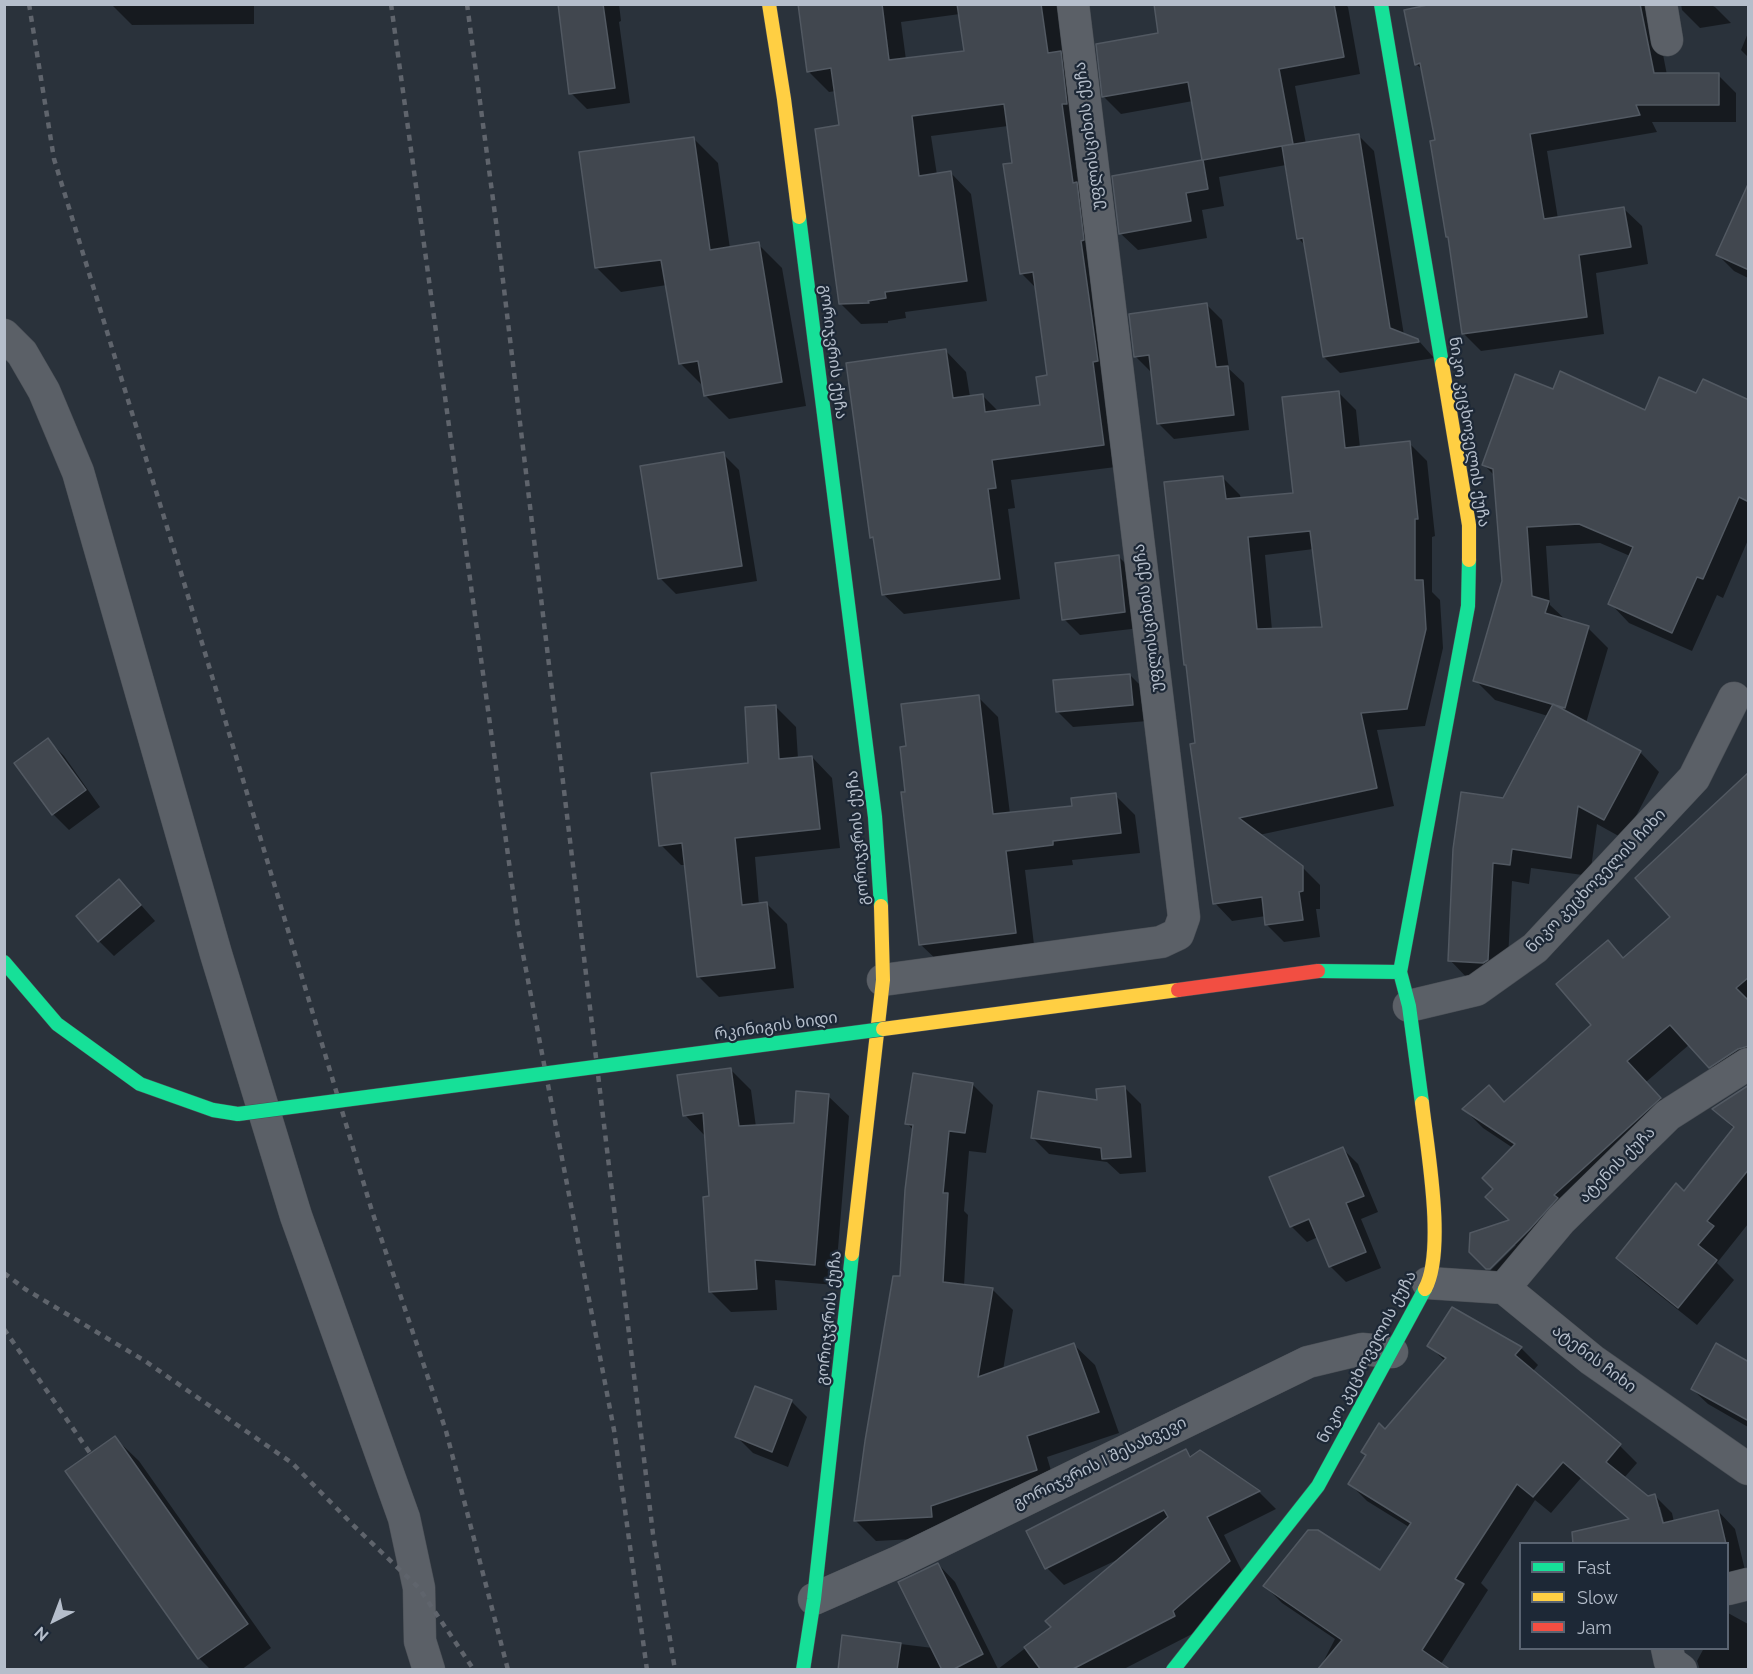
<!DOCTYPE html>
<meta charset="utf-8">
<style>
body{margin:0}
#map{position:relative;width:1753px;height:1674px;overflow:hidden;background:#2a323b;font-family:Raleway,sans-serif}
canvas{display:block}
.frame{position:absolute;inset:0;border:6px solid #b5becb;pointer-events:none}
.legend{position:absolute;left:1519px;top:1542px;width:210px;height:108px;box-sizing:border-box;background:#1d2836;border:2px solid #5a6472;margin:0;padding:8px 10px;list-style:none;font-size:18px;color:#b5becb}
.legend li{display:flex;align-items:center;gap:12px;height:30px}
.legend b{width:30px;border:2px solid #5a6472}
.north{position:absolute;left:24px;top:1590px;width:60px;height:60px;-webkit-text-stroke:4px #1d2836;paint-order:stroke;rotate:222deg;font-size:16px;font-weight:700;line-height:24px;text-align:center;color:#b5becb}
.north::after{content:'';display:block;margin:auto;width:21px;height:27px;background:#b5becb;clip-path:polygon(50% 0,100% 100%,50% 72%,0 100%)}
</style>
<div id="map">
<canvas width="1753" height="1674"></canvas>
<div class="frame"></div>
<ul class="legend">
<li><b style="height:8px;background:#16e098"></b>Fast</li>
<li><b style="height:8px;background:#ffcf43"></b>Slow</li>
<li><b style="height:8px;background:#f24e42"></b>Jam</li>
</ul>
<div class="north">N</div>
</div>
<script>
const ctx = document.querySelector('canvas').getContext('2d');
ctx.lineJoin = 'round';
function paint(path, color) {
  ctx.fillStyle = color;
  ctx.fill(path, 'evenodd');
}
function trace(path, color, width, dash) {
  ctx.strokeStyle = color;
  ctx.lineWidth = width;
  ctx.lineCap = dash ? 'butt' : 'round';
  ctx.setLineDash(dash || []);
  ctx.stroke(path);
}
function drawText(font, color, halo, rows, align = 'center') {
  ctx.font = font + ' Raleway,"Noto Sans Georgian",sans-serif';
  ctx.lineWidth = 4.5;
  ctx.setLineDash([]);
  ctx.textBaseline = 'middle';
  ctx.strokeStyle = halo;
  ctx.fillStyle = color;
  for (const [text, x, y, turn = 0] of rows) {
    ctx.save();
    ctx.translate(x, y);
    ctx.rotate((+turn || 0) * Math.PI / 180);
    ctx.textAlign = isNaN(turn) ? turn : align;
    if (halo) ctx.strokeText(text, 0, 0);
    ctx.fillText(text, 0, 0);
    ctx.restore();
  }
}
const shadow = new Path2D(`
 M111,4H254V24L132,25Z
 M559,4H619L621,21L619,22L630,103L587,109L571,93Z
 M799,4H1058L1124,466L1011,480L1015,508L1008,509L1020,599L904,614L883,594L876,541L871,537L946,351L966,372L970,397L982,395L999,412L1042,407L1049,377L1037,289L1021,273L1014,164L1008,126L931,136L937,175L951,173L971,194L987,301L905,312L906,318L888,321V323L861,324L840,303L841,126L836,91L829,92L808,71ZM960,14L966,52L906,60L901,22Z
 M1156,4H1345L1348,7L1360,74L1295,86L1306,144L1358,135L1374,151L1404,335L1418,340L1434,358L1340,373L1324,357L1306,246L1298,238L1286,165L1219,177L1224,206L1202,210L1207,238L1138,250L1120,233L1114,177L1204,161L1193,101L1121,114L1104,97L1159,35Z
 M1440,4H1674L1660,39L1667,75H1718L1736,93V122H1652L1657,132L1547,151L1558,219L1624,209L1642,226L1648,264L1596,273L1604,334L1481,351L1463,333L1450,239L1447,236L1437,141L1423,70L1416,64Z
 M1681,4H1709L1715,7L1731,23L1700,28L1682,10Z
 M1748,33V57L1741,50Z
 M694,139L718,163L730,249L758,244L782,268L806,406L729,419L705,395L704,387L680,363L667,285L621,292L597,268Z
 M1748,193V278L1734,271L1718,255Z
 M1206,304L1222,320L1229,369L1244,383L1249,430L1174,439L1158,423L1151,372L1135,356Z
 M1554,391L1646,412L1697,395L1748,401V540L1723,598L1717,595L1692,651L1629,623L1610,603L1630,556L1600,543L1546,546L1550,605L1568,622L1588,628L1608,648L1586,723L1640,752L1659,772L1624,839L1597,824L1590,876L1531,868L1529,884L1512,881L1507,979L1469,980L1450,960L1504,800L1548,716L1495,700L1475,680L1503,581L1495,476L1483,464Z
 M1339,393L1356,410L1360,448L1409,443L1427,461L1435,536L1432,537V592L1440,600L1443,648L1425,726L1377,730L1394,806L1259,835L1302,867L1320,885V909H1316L1320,937L1284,942L1267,925L1266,916L1232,921L1215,903L1188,667L1185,665L1223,478L1240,495L1241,500L1294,495ZM1314,549L1324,628L1272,630L1265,555Z
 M723,454L739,470L757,581L676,594L660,578Z
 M1119,557L1135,573L1140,628L1080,635L1064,619Z
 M1130,675L1146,691L1148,721L1073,727L1057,711Z
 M978,697L998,717L1010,814L1074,807L1115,795L1135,815L1140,853L1072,860L1073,865L1025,870L1035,953L941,964L920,944L906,793L908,748Z
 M776,707L796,727L798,759L812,757L832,778L840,848L755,857L759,905L767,904L787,924L794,988L719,997L699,977L686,865H681L661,845L749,764Z
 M48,740L64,756L100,807L69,830L53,814Z
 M1748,774V1075L1730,1086L1690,1044L1646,1082L1679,1119L1508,1288L1490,1271L1516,1245H1512L1488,1269L1470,1251L1512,1221L1495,1189L1513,1148L1483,1128L1464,1109L1505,1104L1593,1025L1608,942L1624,959L1672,917Z
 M134,897L155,921L114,956L99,941Z
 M730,1069L751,1090L756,1127L795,1124L828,1096L849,1116L835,1285L775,1280L777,1310L731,1312L711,1292L710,1197L706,1137L685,1115Z
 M972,1084L993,1105L986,1153L969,1151L964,1211L968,1215L964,1286L992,1289L1013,1310L1003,1370L1074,1345L1095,1365L1119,1433L1047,1457L1057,1491L952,1537L876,1541L856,1521L901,1278L914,1131L907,1123Z
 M1748,1087V1224L1717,1263L1734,1280L1697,1325L1637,1277L1618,1258L1685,1193L1734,1129L1715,1109Z
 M1125,1088L1141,1104L1146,1172L1120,1174L1107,1162L1049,1154L1033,1138Z
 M1342,1148L1358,1164L1378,1212L1361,1219L1381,1268L1346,1282L1330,1266L1318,1237L1307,1242L1291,1226Z
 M1452,1309L1521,1348L1538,1365L1533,1371L1620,1446L1637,1463L1624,1478L1648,1498L1655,1496L1672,1513L1674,1522L1718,1511L1735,1529L1745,1570L1728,1575V1544H1587L1630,1520L1581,1478L1551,1513L1535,1500L1481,1583L1488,1590L1437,1670H1319L1335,1639L1282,1603L1265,1586L1380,1572L1409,1527L1367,1501L1350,1484L1367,1456L1363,1452L1385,1431L1445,1361L1429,1346ZM1657,1507H1660L1666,1530L1663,1531Z
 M1748,1363V1427L1708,1404L1692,1389Z
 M791,1401L807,1417L788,1467L753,1453L737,1437Z
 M115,1438L139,1461L271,1648L241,1670H211L199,1658L67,1471Z
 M1186,1451L1192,1457L1200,1452L1259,1492L1276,1509L1224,1535L1246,1579L1192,1634L1122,1670H839L843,1637L933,1648L938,1564L955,1582L998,1669L1053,1627L1121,1558L1064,1585L1047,1568Z
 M1728,1613L1748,1624V1670H1700L1697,1661L1704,1648H1728Z`);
const building = new Path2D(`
 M558,4H603L615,88L569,94Z
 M798,4H882L889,60L964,51L957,4H1041L1048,53L1061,51L1067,104H1062L1073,183L1077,182L1084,240L1081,241L1098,361L1093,362L1104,445L992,460L996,488L988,489L1000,579L882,595L873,537L870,538L846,363L946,349L953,398L983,394L985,412L1040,405L1036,377L1047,375L1033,272L1020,274L1003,164L1012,163L1004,104L912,116L919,176L951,171L967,281L885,292L886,298L868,301L869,303L839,304L815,129L839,125L831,68L807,72Z
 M1154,4H1334L1344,57L1279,69L1293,144L1203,160L1208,189L1186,193L1191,221L1119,234L1112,176L1202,160L1188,82L1102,97L1096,44L1158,33Z
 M1432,4H1640L1654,73H1719V105H1636L1640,115L1530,134L1544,219L1624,207L1631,247L1579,255L1587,317L1462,334L1448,237H1446L1430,141L1435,140L1420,63L1415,65L1404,10Z
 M1359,134L1390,328L1418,339L1419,342L1323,357L1303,238L1297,239L1282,146Z
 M694,137L710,250L759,242L782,382L704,396L698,361L679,364L661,260L595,268L579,152Z
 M1749,182V270L1716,255Z
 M1207,303L1216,367L1228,366L1234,415L1157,424L1149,355L1134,357L1129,314Z
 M1560,371L1645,410L1659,377L1696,393L1703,379L1749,400V502L1739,497L1703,579L1697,577L1672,633L1608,604L1633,547L1579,524L1527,527L1532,596L1549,601L1545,613L1589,626L1565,708L1473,681L1502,581L1493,469L1482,465L1515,374L1553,389Z
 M1339,391L1345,448L1410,441L1418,519H1415V580H1423L1426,629L1407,709L1361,713L1377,788L1239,818L1303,866V891L1299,892L1303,920L1265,925L1262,897L1213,904L1190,744L1195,743L1186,665H1184L1164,482L1223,476L1226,499L1293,493L1282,397ZM1310,531L1322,627L1257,629L1248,537Z
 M724,452L742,566L658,579L640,466Z
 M1119,555L1125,612L1062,620L1055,563Z
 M1130,674L1133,705L1056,712L1053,680Z
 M979,695L993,814L1072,806L1071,798L1116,793L1121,833L1053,841V845L1006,851L1016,933L919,945L901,792H905L900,747L906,746L901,704Z
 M1553,704L1641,751L1604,820L1578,806L1571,858L1512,849L1510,865L1493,863L1488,960L1483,963L1448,961L1453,849L1461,792L1503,798Z
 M776,705L779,759L812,756L820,829L735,838L742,905L767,902L775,968L697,977L682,843L659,846L651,773L748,763L745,707Z
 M48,738L86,790L52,815L14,763Z
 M1749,772V977L1736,988L1749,1001V1046L1738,1049L1709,1068L1670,1025L1627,1061L1661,1098L1554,1195L1558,1198L1529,1230L1490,1269H1486L1469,1252L1470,1233L1509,1220L1485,1197L1493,1189L1482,1178L1515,1144L1462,1109L1489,1085L1504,1102L1591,1025L1556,984L1608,940L1623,958L1670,917L1635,878Z
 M119,879L141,905L98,942L76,916Z
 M731,1068L739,1126L794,1123L796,1091L829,1094L815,1265L755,1260L757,1289L709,1292L703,1197L709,1196L703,1113L683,1116L677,1075Z
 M913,1073L973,1083L965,1133L949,1131L943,1193H948L943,1282L993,1288L978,1377L1074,1343L1099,1412L1027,1436L1037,1470L931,1506L932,1517L854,1521L865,1441L893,1276H900L905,1190L913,1125L905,1124Z
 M1749,1085V1169L1707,1221L1714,1226L1698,1245L1717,1260L1678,1308L1616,1258L1676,1183L1684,1191L1734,1127L1712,1109Z
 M1125,1086L1131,1157L1102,1159L1101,1148L1031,1138L1038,1091L1097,1100L1096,1089Z
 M1343,1147L1364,1196L1346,1203L1366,1252L1329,1267L1309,1219L1290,1227L1269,1177Z
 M1452,1307L1522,1347L1515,1355L1621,1444L1606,1462L1648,1496L1655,1494L1663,1523L1718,1510L1726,1544H1573L1572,1532L1629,1519L1563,1462L1533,1497L1517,1484L1455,1579L1464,1584L1422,1650L1451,1670H1317L1342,1640L1263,1586L1308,1530H1318L1380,1570L1411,1523L1348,1484L1366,1455L1361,1452L1379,1423L1385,1429L1446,1358L1427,1346Z
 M1716,1343L1749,1362V1421L1691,1389Z
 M755,1386L792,1400L772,1452L735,1437Z
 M115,1436L248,1624L198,1659L65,1471Z
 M1186,1449L1190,1457L1200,1450L1260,1491L1207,1517L1230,1561L1173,1611L1175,1616L1071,1670H1041L1024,1647L1051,1627L1045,1621L1168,1517L1164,1510L1045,1569L1026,1531Z
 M938,1563L983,1654L952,1670H942L898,1582Z
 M842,1635L901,1643L897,1670H838Z`);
const street = new Path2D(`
 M1661,4L1667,40
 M4,335L22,353L44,391L78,472L216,954L296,1216L404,1518L419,1588L420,1641L429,1670
 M883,980L1161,942L1178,934L1184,917L1073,4
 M1409,1006L1476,990L1535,948L1694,778L1734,698
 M1428,1283L1504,1288L1592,1360L1748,1469
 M1504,1288L1561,1220L1668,1115L1748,1064
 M1728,1589L1748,1584
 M814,1599L898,1562L1308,1362L1362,1349L1392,1352
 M1667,1648L1670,1662L1681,1670`);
const fast = new Path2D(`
 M1381,4L1442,364
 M799,217L875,817L881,906
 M4,962L57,1024L140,1084L213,1110L238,1114
 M1318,971L1400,972
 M1422,1103L1409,1006L1400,972L1468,606L1469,560
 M803,1670L814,1599L852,1254
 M1173,1670L1318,1486L1425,1289`);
const slow = new Path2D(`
 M769,4L784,99L799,217
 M1442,364L1469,525V560
 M1422,1103C1427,1148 1446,1250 1425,1289
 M852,1254L883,980L881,906`);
const rail = new Path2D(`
 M29,4L54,159L179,566L372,1211L446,1431L508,1670
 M391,4L518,928L614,1430L647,1670
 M467,4L496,222L653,1534L675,1670
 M4,1273L25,1289L145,1361L292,1463L354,1526L419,1588L474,1670
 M4,1329L90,1453`);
const fastBridge = new Path2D(`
 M238,1114L883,1029`);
const slowBridge = new Path2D(`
 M883,1029L1178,990`);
const jamBridge = new Path2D(`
 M1178,990L1318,971`);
const streetNames = [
 ["უფლისციხის ქუჩა",1089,136,-97],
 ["გორიჯვრის ქუჩა",833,352,83],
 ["ნიკო კეცხოველის ქუჩა",1469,432,81],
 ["უფლისციხის ქუჩა",1148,618,-97],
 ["გორიჯვრის ქუჩა",858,838,-95],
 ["ნიკო კეცხოველის ჩიხი",1596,881,-46],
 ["რკინიგის ხიდი",776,1026,-8],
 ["ატენის ქუჩა",1617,1165,-45],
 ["გორიჯვრის ქუჩა",829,1318,-84],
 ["ნიკო კეცხოველის ქუჩა",1367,1357,-62],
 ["ატენის ჩიხი",1594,1359,37],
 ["გორიჯვრის I შესახვევი",1100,1463,-26]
];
paint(shadow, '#0007');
paint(building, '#41474f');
trace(building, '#525962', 1.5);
trace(street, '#494e55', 33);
trace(fast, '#494e55', 15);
trace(slow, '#494e55', 15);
trace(street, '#5b6067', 32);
trace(fast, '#16e098', 14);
trace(slow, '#ffcf43', 14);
trace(rail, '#5f646c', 4.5, [6, 6]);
trace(fastBridge, '#494e55', 15, []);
trace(slowBridge, '#494e55', 15, []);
trace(jamBridge, '#494e55', 15, []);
trace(fastBridge, '#16e098', 14);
trace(slowBridge, '#ffcf43', 14);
trace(jamBridge, '#f24e42', 14);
drawText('16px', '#b5becb', '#1d2836', streetNames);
</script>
